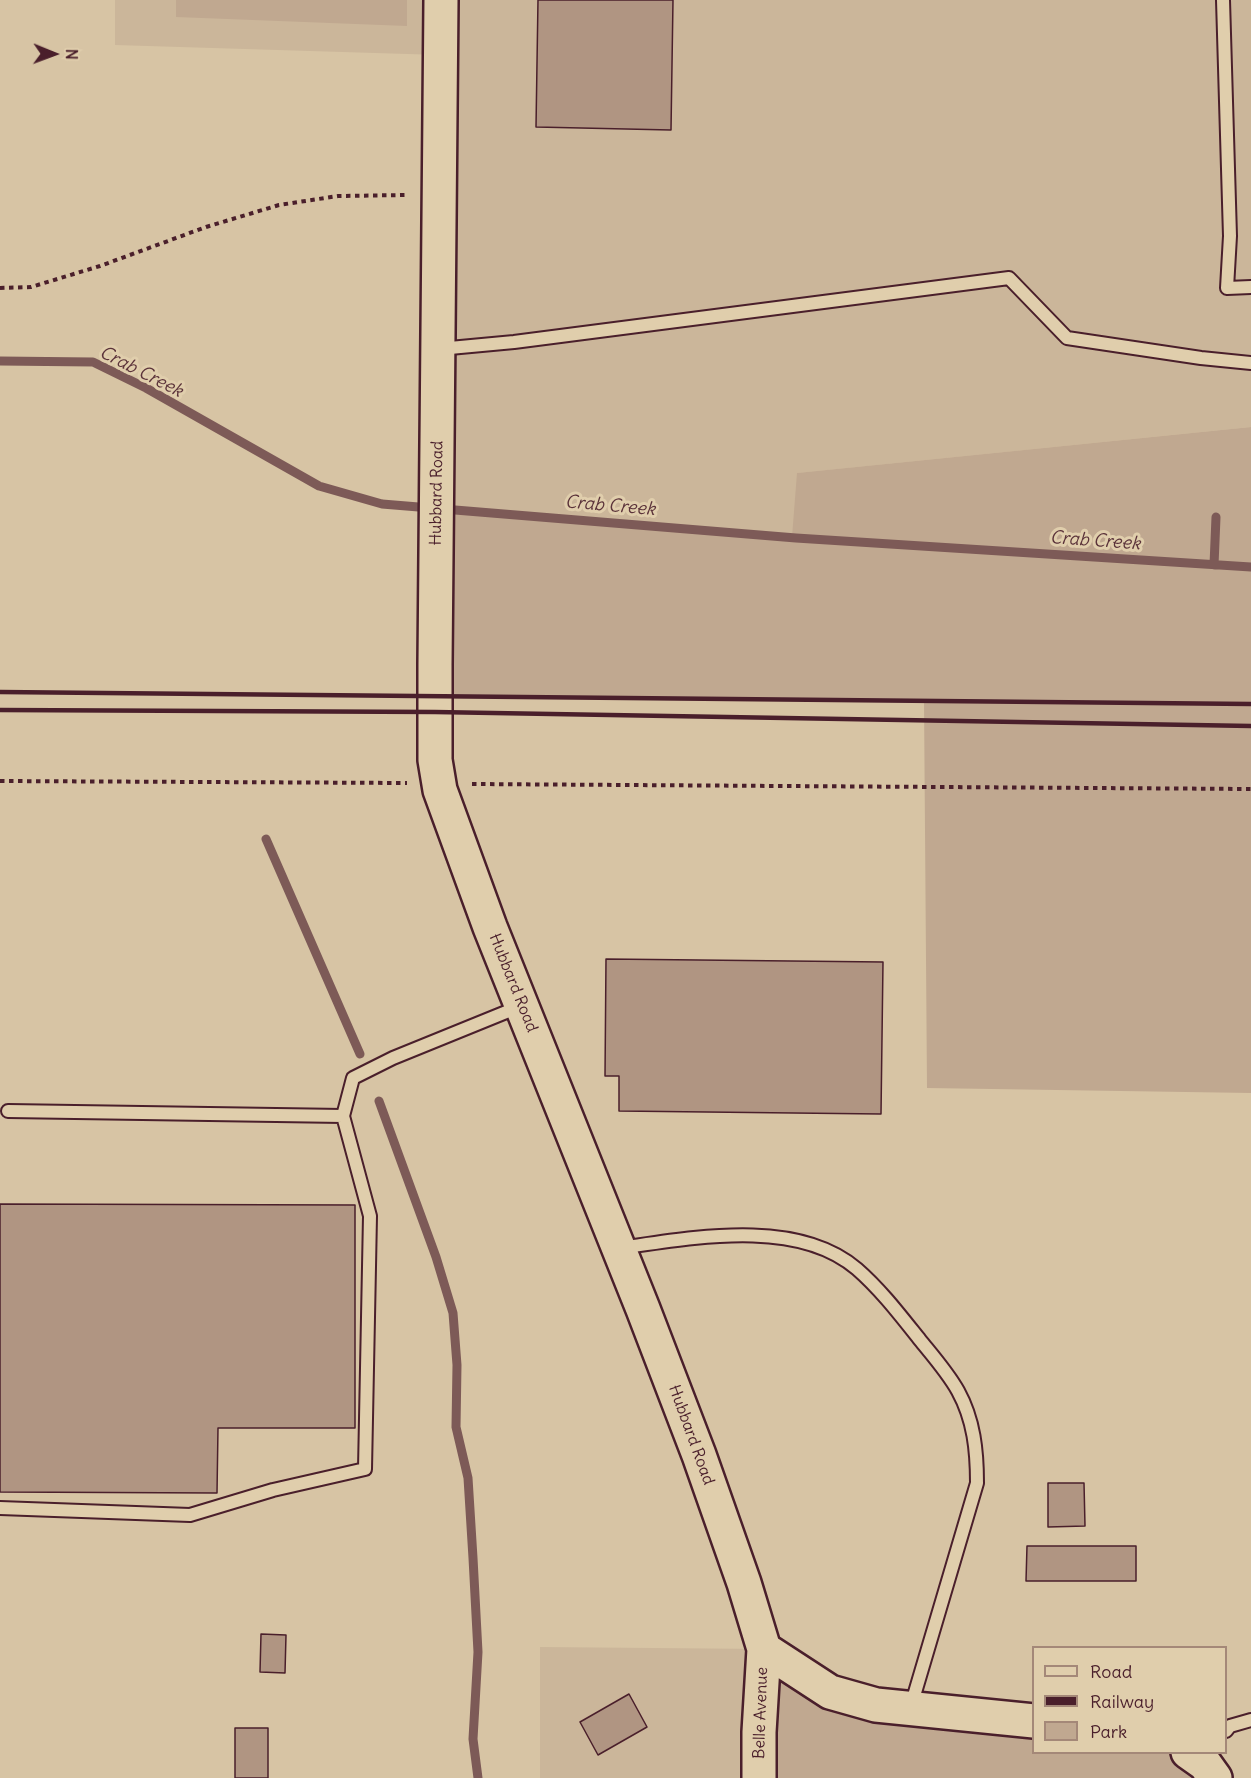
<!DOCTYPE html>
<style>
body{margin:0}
#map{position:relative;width:1251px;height:1778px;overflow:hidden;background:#d7c4a4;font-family:Delius,sans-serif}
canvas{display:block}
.legend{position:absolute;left:1032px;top:1646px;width:195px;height:108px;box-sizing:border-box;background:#e0ceac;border:2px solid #a48878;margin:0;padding:8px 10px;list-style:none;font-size:18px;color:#4a1f2b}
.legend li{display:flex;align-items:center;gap:12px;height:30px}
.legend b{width:30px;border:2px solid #a48878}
.north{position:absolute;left:24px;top:24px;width:60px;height:60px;-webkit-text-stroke:4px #e0ceac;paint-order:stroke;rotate:91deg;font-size:16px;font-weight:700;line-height:24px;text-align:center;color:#4a1f2b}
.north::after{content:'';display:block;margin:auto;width:21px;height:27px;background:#4a1f2b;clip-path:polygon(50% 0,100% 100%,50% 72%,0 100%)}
</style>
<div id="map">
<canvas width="1251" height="1778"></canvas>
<ul class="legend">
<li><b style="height:8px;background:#e0ceac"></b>Road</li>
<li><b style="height:8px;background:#4a1f2b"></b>Railway</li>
<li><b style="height:16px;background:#c0a890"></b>Park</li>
</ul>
<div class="north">N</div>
</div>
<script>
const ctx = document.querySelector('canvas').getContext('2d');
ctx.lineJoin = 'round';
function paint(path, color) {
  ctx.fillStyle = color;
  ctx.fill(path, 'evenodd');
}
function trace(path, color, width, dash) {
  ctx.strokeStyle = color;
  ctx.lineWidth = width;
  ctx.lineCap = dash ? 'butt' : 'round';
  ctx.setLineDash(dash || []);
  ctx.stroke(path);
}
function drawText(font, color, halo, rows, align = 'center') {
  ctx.font = font + ' Delius,sans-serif';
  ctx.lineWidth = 6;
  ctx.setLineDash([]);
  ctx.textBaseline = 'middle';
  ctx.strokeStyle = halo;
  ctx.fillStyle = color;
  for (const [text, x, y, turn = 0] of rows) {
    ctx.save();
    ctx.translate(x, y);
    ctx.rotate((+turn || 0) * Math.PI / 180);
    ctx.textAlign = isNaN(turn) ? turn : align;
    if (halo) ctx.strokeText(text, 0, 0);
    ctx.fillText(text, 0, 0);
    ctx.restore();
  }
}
const built = new Path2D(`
 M115,0H1251V427L798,473L796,538L437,508L440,55L115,45Z
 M540,1647L764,1649L1034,1752L1215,1778H540Z`);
const green = new Path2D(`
 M176,0H407V26L176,17Z
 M1251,427V1093L927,1088L924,701L435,696L437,508L792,537L797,473Z
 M764,1649L830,1692L1033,1721L1034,1752L1188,1753L1215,1778H759Z`);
const stream = new Path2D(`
 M0,361L93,362L146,388L319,486L382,504L796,538L1251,567
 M1214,565L1216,517
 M266,839L360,1054
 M379,1101L436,1257L453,1313L457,1365L456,1427L468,1478L473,1558L478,1652L473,1739L478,1778`);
const building = new Path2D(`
 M538,0H673L671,130L536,127Z
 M606,959L883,962L881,1114L619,1111V1076H605Z
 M0,1204L355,1205V1428H218L217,1493L0,1492Z
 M1048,1483H1084L1085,1526L1048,1527Z
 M1027,1546H1136V1581H1026Z
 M261,1634L286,1635L285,1673L260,1672Z
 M629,1694L647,1727L598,1755L580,1722Z
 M235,1728H268V1778H235Z`);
const path = new Path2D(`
 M0,288L31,287L100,266L206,227L279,205L338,196L408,195
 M0,781L407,783
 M472,784L1251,789`);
const lane = new Path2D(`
 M1223,0L1230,236L1227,288L1251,287
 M439,349L514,342L1009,278L1067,338L1201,358L1251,363
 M8,1111L343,1116
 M620,1248C691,1238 797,1217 857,1269C881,1290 900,1315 920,1340C933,1356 948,1373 958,1391C974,1420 977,1451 977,1483L911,1706
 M0,1508L190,1515L273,1490L365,1469L370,1216L343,1116L353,1078L393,1058L521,1006
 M1226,1731L1230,1726L1251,1720`);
const secondary = new Path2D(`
 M441,0L435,664V760L440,790L490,927L643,1309L699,1455L744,1583L764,1649L830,1692L876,1705L1034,1721
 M1188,1752L1205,1764L1215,1778
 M759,1778V1732L764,1649`);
const rail = new Path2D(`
 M0,692L1251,704
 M0,710L435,712L1251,726`);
const streetNames = [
 ["Hubbard Road",437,493,-89],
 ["Hubbard Road",513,983,68],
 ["Hubbard Road",691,1435,70],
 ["Belle Avenue",761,1713,-88]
];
const waterNames = [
 ["Crab Creek",141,372,27],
 ["Crab Creek",610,506,5],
 ["Crab Creek",1095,541,4]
];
paint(built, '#cbb69a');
paint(green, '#c0a890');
trace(stream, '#7d5a57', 9);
paint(building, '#b09582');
trace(building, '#4a1f2b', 1.5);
trace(lane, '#4a1f2b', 16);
trace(secondary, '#4a1f2b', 38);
trace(path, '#4a1f2b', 4, [4.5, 4.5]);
trace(lane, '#e0ceac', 12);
trace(secondary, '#e0ceac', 33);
trace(rail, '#4a1f2b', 4.5);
drawText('16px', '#4a1f2b', '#e0ceac', streetNames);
drawText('italic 18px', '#5b333a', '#e0ceac', waterNames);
</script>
